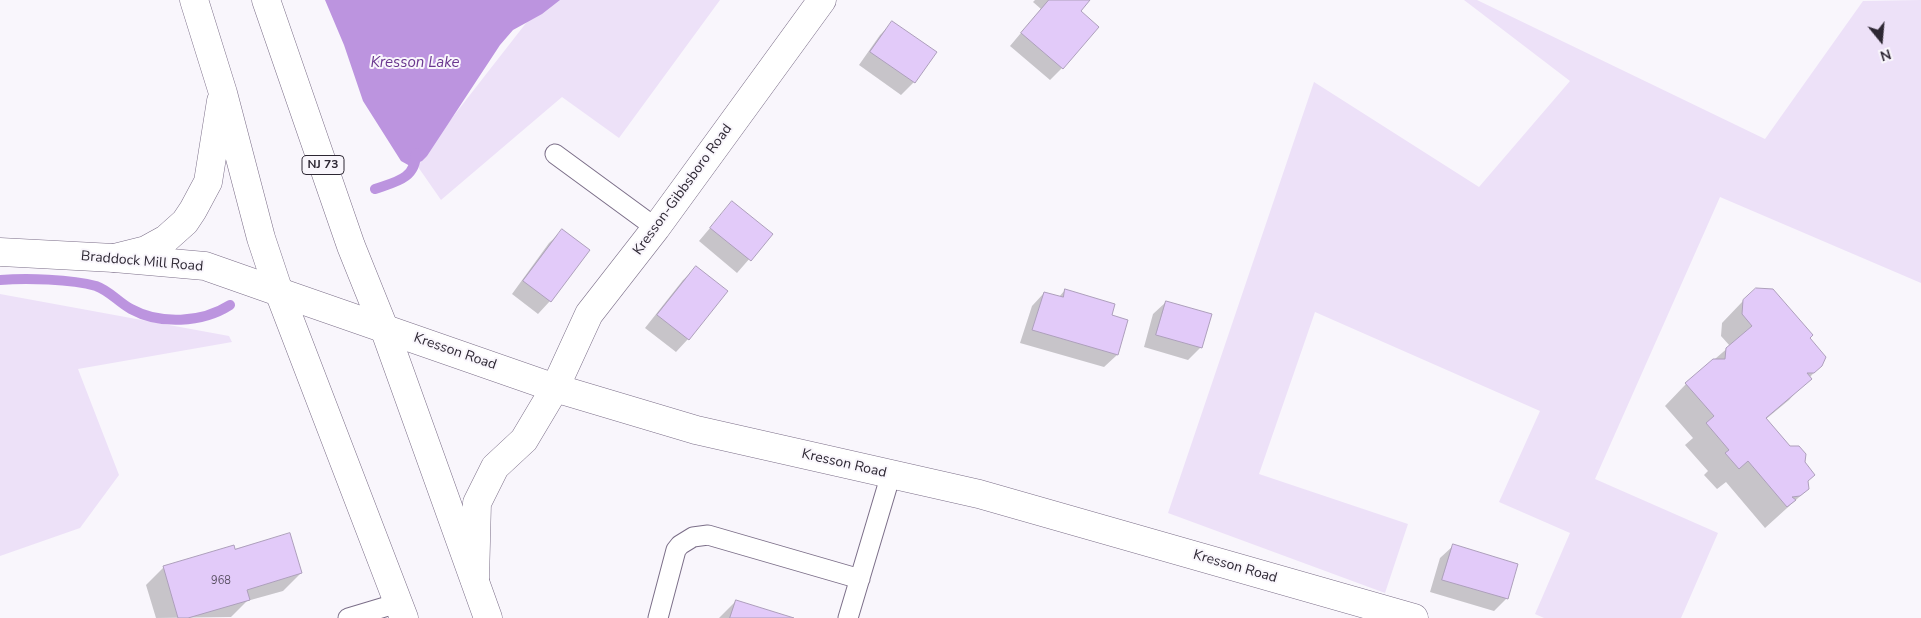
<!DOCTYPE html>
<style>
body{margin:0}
#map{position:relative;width:1921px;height:618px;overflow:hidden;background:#f9f6fc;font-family:"Nunito Sans",sans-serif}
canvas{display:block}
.north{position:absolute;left:1856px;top:15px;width:50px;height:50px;-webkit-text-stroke:4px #f9f6fc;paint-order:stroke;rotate:163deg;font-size:14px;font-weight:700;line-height:20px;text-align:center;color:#2d2733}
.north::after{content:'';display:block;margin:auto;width:18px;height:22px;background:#2d2733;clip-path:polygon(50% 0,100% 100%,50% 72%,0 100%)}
</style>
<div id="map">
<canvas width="1921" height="618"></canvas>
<div class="north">N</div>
</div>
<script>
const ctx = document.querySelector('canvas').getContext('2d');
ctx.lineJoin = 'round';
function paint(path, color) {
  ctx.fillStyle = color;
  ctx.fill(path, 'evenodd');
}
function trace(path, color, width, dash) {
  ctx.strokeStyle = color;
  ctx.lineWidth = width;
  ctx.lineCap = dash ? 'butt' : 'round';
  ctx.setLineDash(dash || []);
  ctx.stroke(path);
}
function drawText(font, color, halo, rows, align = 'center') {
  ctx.font = font + ' "Nunito Sans",sans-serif';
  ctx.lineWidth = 4;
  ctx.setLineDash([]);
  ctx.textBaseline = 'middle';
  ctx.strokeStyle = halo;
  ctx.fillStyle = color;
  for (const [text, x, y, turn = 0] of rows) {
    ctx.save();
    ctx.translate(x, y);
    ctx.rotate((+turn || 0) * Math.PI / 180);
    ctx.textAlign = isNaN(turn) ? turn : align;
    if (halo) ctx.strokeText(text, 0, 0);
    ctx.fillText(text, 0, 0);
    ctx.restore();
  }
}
const green = new Path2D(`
 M544,0H720L619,138L562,97L441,200L416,164Z
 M1464,0H1477L1765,139L1863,1L1921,0V283L1720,197L1595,479L1718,533L1681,618H1544L1535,614L1570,533L1499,502L1540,411L1315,312L1259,474L1408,524L1385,593L1168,513L1314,82L1479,187L1570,81Z
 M0,294L229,336L232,342L78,369L119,475L80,528L0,556Z`);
const water = new Path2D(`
 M325,0H560L542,14L513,30L500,45L427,156L422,161L410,166L401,161L363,101L344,45Z`);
const shadow = new Path2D(`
 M1035,0H1089L1079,11L1062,68L1050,80L1010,46L1041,9L1033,2Z
 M892,23L935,52L914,82L901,95L859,65L880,35Z
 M732,202L771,234L737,273L699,241Z
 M562,231L550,301L538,314L512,294L549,243Z
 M696,268L688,339L676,352L645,328L683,280Z
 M1065,290L1110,316L1117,355L1104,367L1020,343L1032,306L1044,293L1059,297Z
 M1743,301L1808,338L1821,365L1789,400L1766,419L1806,482L1808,489L1765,528L1726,482L1717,489L1704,475L1708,471L1685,445L1693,438L1665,406L1686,384L1730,346L1721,336L1722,323Z
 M1166,302L1201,347L1188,360L1144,347L1153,314Z
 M1453,546L1517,565L1506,599L1494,611L1430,592L1440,558Z
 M234,550L301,573L283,591L247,601L231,617L156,618L146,585L164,567Z
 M736,601L790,618H719Z`);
const stream = new Path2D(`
 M375,189C395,182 416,179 416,153
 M0,280C26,278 71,279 96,286C110,291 118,302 131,309C160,325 202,323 230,305`);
const building = new Path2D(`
 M1049,0H1090L1081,11L1099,27L1063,69L1021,33Z
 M892,21L937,52L915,83L870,52Z
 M732,201L773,234L751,261L710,228Z
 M562,229L590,250L551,302L523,281Z
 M696,266L728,291L689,340L657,315Z
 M1756,288L1773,289L1813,335L1810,338L1826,357L1822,366L1814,373H1807L1812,379L1766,418L1790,446H1799L1806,454L1805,462L1815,475L1808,481L1809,489L1800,496L1792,497L1796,500L1787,507L1748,461L1739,469L1725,453L1729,450L1706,423L1714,416L1685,383L1713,359H1725L1726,348L1752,326L1742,314L1743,300Z
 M1065,289L1115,304L1112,315L1128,320L1118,355L1032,330L1044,292L1063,297Z
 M1166,301L1212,314L1202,348L1156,335Z
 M290,533L302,573L247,590L250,600L188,618H178L163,566L234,545L235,549Z
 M1453,544L1518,564L1508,599L1442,580Z
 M736,600L794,618H730Z`);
const service = new Path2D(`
 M555,154L656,228
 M348,618L398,603
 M658,618L676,550L680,545L693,537L708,535L860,579
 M848,618L891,474`);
const tertiary = new Path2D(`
 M0,252L114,258L205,266L279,292
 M555,388L589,314L656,228L822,0`);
const secondary = new Path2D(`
 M279,292L555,388L696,430L979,494L1414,618
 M475,580L477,503L495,467L524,440L555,388`);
const trunk = new Path2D(`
 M194,0L223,93L261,238L279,292L404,618
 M266,0L351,246L384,328L488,618
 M114,258L146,250L166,239L185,222L193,210L208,182L221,101`);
const numberNames = [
 ["968",221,581]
];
const shields = [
 [323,165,42]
];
const shieldNames = [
 ["NJ 73",323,165]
];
const streetNames = [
 ["Kresson-Gibbsboro Road",683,190,-54],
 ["Braddock Mill Road",142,262,5],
 ["Kresson Road",455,352,19],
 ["Kresson Road",844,464,13],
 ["Kresson Road",1235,567,16]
];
const waterNames = [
 ["Kresson Lake",415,63]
];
paint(green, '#ede1f8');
paint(water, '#bc94df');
paint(shadow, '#0003');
trace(stream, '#bc94df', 10);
paint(building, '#e2caf9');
trace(building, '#ad9fbb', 1);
trace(service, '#7b6e88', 21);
trace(tertiary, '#7b6e88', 29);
trace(secondary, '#7b6e88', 29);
trace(trunk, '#7b6e88', 29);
trace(service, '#fff', 19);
trace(tertiary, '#fff', 28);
trace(secondary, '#fff', 28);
trace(trunk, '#fff', 28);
drawText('11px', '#5a5064', null, numberNames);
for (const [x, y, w] of shields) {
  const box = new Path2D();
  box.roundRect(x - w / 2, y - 9.5, w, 19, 4);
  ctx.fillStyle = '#f9f6fc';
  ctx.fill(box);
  trace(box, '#2d2733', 1);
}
drawText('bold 12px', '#2d2733', null, shieldNames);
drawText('14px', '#2d2733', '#f9f6fc', streetNames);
drawText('italic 15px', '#6a378f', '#f9f6fc', waterNames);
</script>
